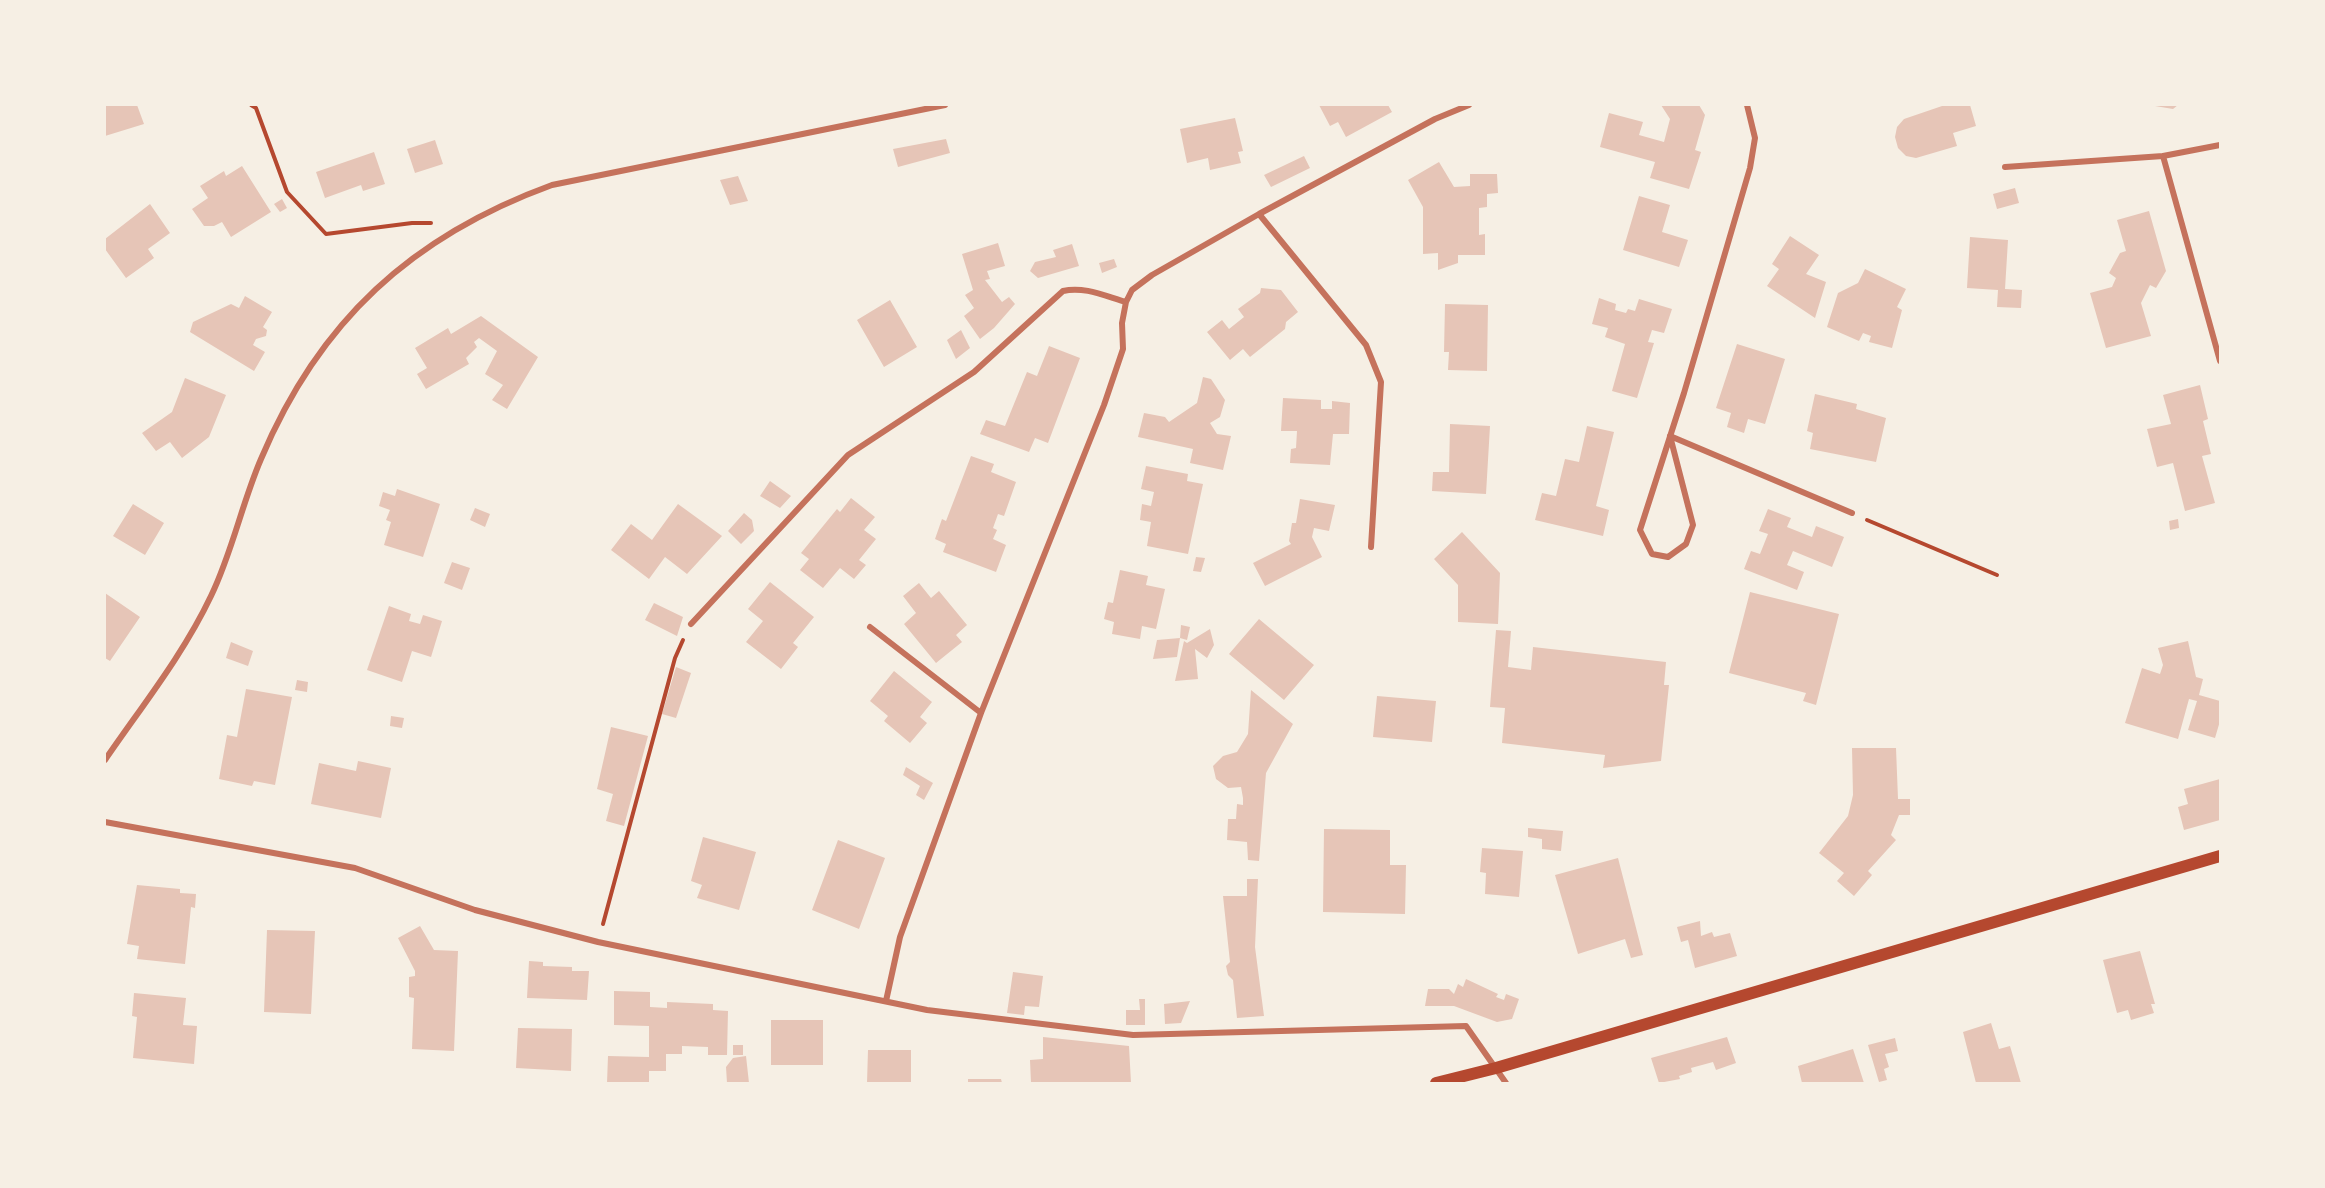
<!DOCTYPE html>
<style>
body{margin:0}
#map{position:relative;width:2325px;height:1188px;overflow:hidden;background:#f6efe4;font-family:Poppins,sans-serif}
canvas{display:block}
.frame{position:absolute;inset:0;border:106px solid #f6efe4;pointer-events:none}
</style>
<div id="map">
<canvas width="2325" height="1188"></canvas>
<div class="frame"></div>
</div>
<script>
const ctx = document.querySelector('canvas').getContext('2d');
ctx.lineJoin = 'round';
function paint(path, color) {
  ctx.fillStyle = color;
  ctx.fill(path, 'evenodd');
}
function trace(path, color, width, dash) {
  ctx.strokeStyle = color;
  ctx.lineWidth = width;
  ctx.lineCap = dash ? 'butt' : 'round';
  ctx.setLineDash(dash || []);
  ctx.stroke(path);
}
const building = new Path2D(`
 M105,105H137L144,124L105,136Z
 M1319,105H1388L1392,112L1346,137L1338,122L1330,126Z
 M1661,105H1699L1705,115L1695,150L1701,152L1689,189L1650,178L1655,162L1600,147L1609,113L1643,122L1639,135L1664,142L1670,119Z
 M1945,105H1970L1976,126L1953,133L1957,146L1916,158L1906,156L1898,148L1895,137L1897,127L1904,119Z
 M2149,105H2178L2173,109Z
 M1235,118L1243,151L1238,152L1241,163L1210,170L1208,158L1187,163L1180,129Z
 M946,139L950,153L898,167L893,149Z
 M435,140L443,164L415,173L407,149Z
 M374,152L385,184L363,191L361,185L325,198L316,172Z
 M1304,156L1310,168L1271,187L1264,175Z
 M1439,162L1454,187L1470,186V174H1497L1498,193L1487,194V207L1479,208V235L1485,234V255H1458V263L1438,270V253L1423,254V207L1408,180Z
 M242,166L271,212L231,237L222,222L214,226H204L192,209L208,198L200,186L224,171L226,176Z
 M738,176L748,201L730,205L720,180Z
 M2015,188L2019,203L1997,209L1993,194Z
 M1639,196L1670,205L1662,232L1688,240L1679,267L1623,250Z
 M282,199L287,208L280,212L274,204Z
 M150,204L170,233L148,249L154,258L126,278L105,249V239Z
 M2149,211L2166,271L2156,288L2150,285L2141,303L2151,336L2106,348L2090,293L2112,287L2116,278L2109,273L2120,253L2126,251L2117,220Z
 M1790,236L1819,255L1806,274L1826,282L1815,318L1767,286L1779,269L1772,264Z
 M1970,237L2008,240L2005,289L2022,290L2021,308L1997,307L1998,290L1967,288Z
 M998,243L1005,266L987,271L990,279L985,280L1002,302L1009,297L1015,304L994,328L980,339L964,316L974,308L965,295L973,290L962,254Z
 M1072,244L1079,266L1038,278L1030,271L1035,262L1056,257L1053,250Z
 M1114,259L1117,267L1102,273L1099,263Z
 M1865,269L1906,289L1897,307L1902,310L1892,348L1869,342L1871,336L1863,333L1859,341L1827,327L1838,293L1858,283Z
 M1261,288L1281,290L1298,312L1286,322L1285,329L1250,357L1243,349L1230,360L1207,332L1222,320L1229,329L1244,317L1238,309L1260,293Z
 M245,296L272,312L263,327L267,330L266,336L256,339L253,345L265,352L254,371L190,332L193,322L231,304L239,308Z
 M1599,298L1616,304L1615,310L1626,313L1628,309L1635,311L1639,299L1672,309L1664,333L1652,330L1648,342L1654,343L1637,398L1612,391L1625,344L1605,337L1608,328L1592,324Z
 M890,300L917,347L884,367L857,320Z
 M1445,304L1488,305L1487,371L1448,370L1449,352H1444Z
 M481,316L538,357L507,409L492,400L503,385L485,374L497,351L479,338L474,342L477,347L466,358L469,364L426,389L417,374L427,368L415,348L448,328L451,334Z
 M961,330L970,348L956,359L947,340Z
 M1737,344L1785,359L1765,424L1748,419L1744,433L1727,427L1731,413L1716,408Z
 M1049,346L1080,358L1048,443L1035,438L1029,452L980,434L986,420L1005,426L1027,372L1037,376Z
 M1203,377L1211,379L1225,400L1220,417L1210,423L1217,434L1231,436L1223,470L1190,463L1193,449L1138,437L1144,413L1165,417L1169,422L1197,403Z
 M185,378L226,395L209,437L182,458L170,442L156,451L142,433L172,412Z
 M2200,385L2208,419L2203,421L2211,454L2202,456L2215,503L2185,511L2173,463L2157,467L2147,429L2171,424L2163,395Z
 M1815,394L1857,404L1856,409L1886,418L1876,462L1810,449L1813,433L1807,431Z
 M1283,398L1321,400V409H1332V401L1350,403L1349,434H1333L1330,465L1290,463L1291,449L1296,448L1297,431H1281Z
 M1450,424L1490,426L1486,494L1432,491L1433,472H1449Z
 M1587,426L1614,432L1596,506L1609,510L1603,536L1535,520L1542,493L1556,496L1565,459L1579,462Z
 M971,456L994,464L991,472L1016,482L1004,516L998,514L993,528L997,530L993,539L1006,545L996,572L943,552L946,544L935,539L942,519L946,521Z
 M1146,466L1188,474L1187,481L1203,484L1188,554L1147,546L1151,522L1140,520L1142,504L1151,506L1154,492L1141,489Z
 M770,481L791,496L780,508L760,496Z
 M397,489L440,504L423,557L384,545L391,522L386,520L390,510L379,506L383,492L395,496Z
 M851,498L875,517L864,530L876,539L859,560L866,565L854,579L840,568L823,588L800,570L809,559L801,553L837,509L840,512Z
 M1300,499L1335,505L1329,531L1314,528L1312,537L1322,557L1265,586L1253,563L1291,544L1289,541L1292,523H1296Z
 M133,504L164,523L145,555L113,536Z
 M678,504L722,536L687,574L665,557L649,579L611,550L631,524L652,540Z
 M475,508L490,514L485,527L470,520Z
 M1768,509L1791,518L1787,527L1812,537L1816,526L1844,537L1832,567L1793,551L1787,565L1804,572L1797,590L1744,569L1751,551L1760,554L1768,534L1759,531Z
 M744,513L752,520L754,531L741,544L728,531Z
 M2178,519L2179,528L2170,530L2169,521Z
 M1462,532L1500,573L1498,624L1458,622V585L1434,559Z
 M1196,557L1205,558L1201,572L1193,571Z
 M452,562L470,568L462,590L444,583Z
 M1120,570L1148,576L1146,585L1165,589L1156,629L1142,626L1140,639L1112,634L1114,622L1104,619L1108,602L1113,603Z
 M770,582L814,617L793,643L798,647L781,669L746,642L763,621L748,609Z
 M919,583L931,598L939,591L967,625L956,635L962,642L936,663L904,624L916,613L903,596Z
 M1750,592L1839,614L1816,705L1803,701L1806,693L1729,673Z
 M105,593L140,617L110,661L105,658Z
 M654,603L683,617L677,636L645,620Z
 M389,606L411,614L409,621L420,624L423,615L442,621L431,657L412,651L402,682L367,670Z
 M1259,619L1314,665L1284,700L1229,654Z
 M1181,625L1190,627L1187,640L1180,638L1177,657L1153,659L1157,640L1180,638Z
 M1210,629L1214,645L1207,658L1195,649L1198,679L1175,681L1184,641L1187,643Z
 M1496,630L1511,631L1508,667L1531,670L1533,647L1666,662L1664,685H1669L1661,761L1603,768L1605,755L1502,743L1505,708L1490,707Z
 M2188,641L2196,677L2203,679L2199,695L2220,701V721L2215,738L2188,730L2197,701L2189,699L2178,739L2125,723L2142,668L2160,674L2163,665L2158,648Z
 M231,642L253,651L248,666L226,658Z
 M676,667L691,673L676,718L662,714Z
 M894,671L932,702L920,717L927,723L910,743L884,721L888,716L870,701Z
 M297,680L308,682L307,692L295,690Z
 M246,689L292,697L275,785L254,781L252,786L219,779L227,735L237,737Z
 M1251,690L1293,724L1266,773L1259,861L1248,860L1247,842L1227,840L1228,819H1236L1237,804L1243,805V798L1241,787L1228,788L1216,779L1213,766L1223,756L1237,752L1248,734Z
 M1377,696L1436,701L1432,742L1373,737Z
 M391,716L404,718L402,728L390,726Z
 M611,727L648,736L624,826L606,821L613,794L597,789Z
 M1852,748H1896L1898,799H1910V815H1899L1891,835L1896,840L1868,871L1872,875L1854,896L1837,881L1844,873L1819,853L1848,816L1853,795Z
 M358,761L391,768L381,818L311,804L319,763L356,771Z
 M906,767L933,783L924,800L916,795L920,786L903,775Z
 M2220,779V820L2184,830L2178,807L2188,804L2184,789Z
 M1528,828L1563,831L1561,851L1542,849V839L1528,837Z
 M1324,829L1390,830V865H1406L1405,914L1323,912Z
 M703,837L756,852L739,910L697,898L702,885L691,881Z
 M838,840L885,858L859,929L812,910Z
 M1482,848L1523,851L1519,897L1485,894L1486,873L1480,872Z
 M1618,858L1643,955L1631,958L1625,939L1578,954L1555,875Z
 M1247,879H1258L1255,947L1264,1016L1237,1018L1233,980L1228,975L1226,966L1230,962L1223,896H1247Z
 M137,885L180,889V893L196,894L195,908L191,907L185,964L137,959L139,946L127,944Z
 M1700,921L1701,936L1712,932L1714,937L1730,933L1737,956L1695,968L1688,940L1681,942L1677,927Z
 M420,926L434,950L458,951L454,1051L412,1049L414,998L409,997V977L415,976V971L398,938Z
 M267,930L315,931L311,1014L264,1012Z
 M2140,951L2155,1004H2151L2154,1013L2131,1020L2128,1010L2117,1013L2103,960Z
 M529,961L543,962V966L572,967V971H589L587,1000L527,998Z
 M1013,972L1043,976L1039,1007L1025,1006L1024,1015L1007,1013Z
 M1466,979L1498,994L1496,997L1504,1000L1506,994L1519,999L1512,1019L1497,1022L1454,1006H1425L1428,989H1449L1454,994L1458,984L1463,987Z
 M614,991L650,992V1007L667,1008V1002L713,1004V1010L728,1011L727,1055H708V1047L682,1046V1054H666V1071H649V1083H607L608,1056L649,1057V1026L614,1025Z
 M134,993L186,998L183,1025L197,1026L194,1064L133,1058L137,1017L132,1016Z
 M1139,999H1145V1025H1126V1010H1140Z
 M1190,1001L1181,1023L1165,1024L1164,1004Z
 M771,1020H823V1065H771Z
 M1991,1023L1999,1049L2010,1046L2021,1083H1976L1963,1032Z
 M518,1028L572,1029L571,1071L516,1068Z
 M1043,1037L1129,1046L1131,1083H1031L1030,1060L1043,1059Z
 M1727,1037L1736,1063L1716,1070L1713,1062L1691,1068L1692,1072L1679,1076L1680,1079L1659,1083L1651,1058Z
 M1895,1038L1898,1051L1885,1054L1889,1067L1884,1069L1887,1080L1879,1082L1868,1045Z
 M733,1045H743V1055H733Z
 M1853,1049L1864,1083H1802L1798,1066Z
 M868,1050H911V1083H867Z
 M746,1056L749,1083H727L726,1067L733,1058Z
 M968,1079H1001L1002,1083H968Z`);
const path = new Path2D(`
 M251,105L256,108L287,192L326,234L412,223H431
 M1867,520L1997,575
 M603,924L675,658L683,640`);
const minor = new Path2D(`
 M2220,145L2163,156L2220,361
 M2005,167L2163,156
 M1259,214L1366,345L1381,382L1371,547
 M1670,436L1693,525L1686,544L1668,557L1652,554L1640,530L1684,393L1750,168L1755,138L1747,105
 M1670,436L1852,513
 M691,624L848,455L974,372L1063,291C1084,286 1105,296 1126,302
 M870,627L981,713
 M105,760C142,706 183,655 211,596C232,553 242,503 261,459C319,321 412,236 552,185L945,105
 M105,822L355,868L475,910L598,942L927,1010L1133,1035L1466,1026L1506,1083
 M886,1001L900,937L981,713L1104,405L1123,349L1122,323L1126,302L1132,290L1152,275L1259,214L1435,119L1469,105`);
const secondary = new Path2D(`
 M1436,1083L1496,1068L2220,856`);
paint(building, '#e6c5b7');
trace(path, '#b5482f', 4);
trace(minor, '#c5725c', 6);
trace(secondary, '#b5482f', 12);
</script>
